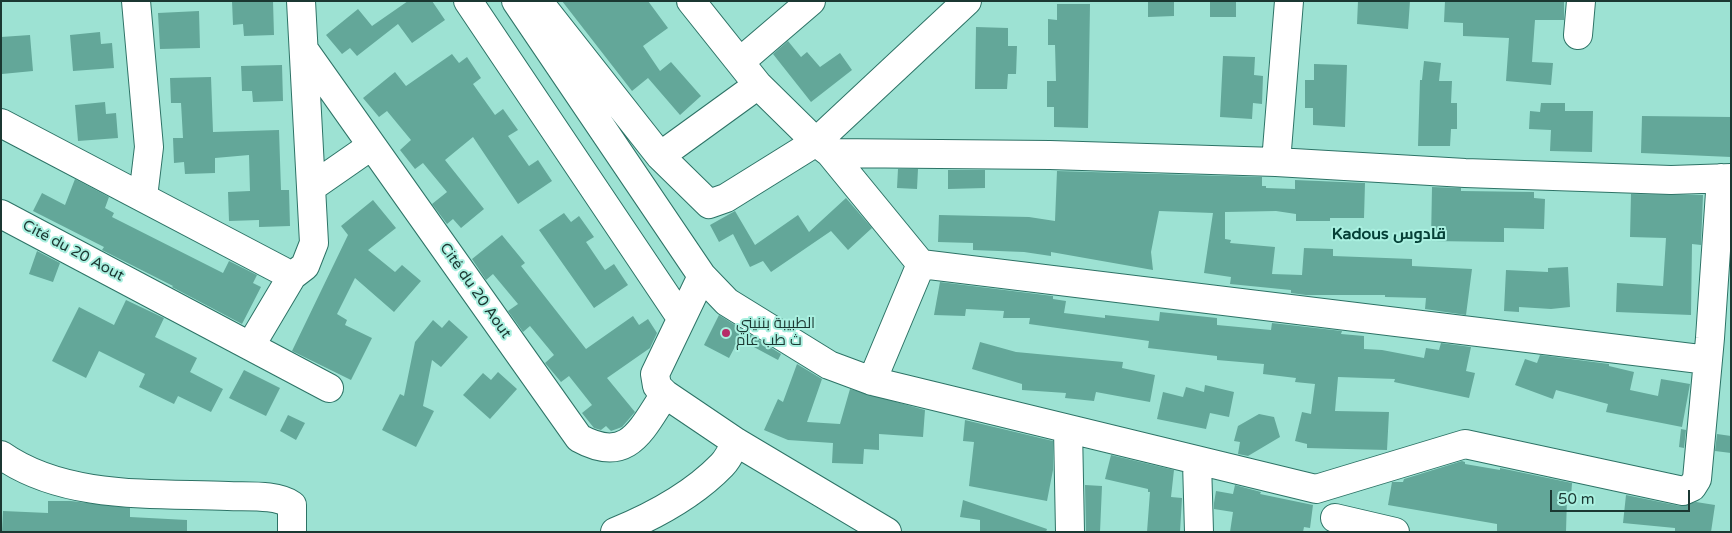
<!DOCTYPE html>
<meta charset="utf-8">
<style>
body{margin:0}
#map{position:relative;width:1732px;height:533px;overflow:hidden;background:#9de2d3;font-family:"Varela Round",sans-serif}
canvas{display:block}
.frame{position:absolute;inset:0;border:2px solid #1b3832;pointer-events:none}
.scale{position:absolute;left:1550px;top:490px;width:140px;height:22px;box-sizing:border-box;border:2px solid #1b3832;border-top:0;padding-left:6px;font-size:15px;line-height:18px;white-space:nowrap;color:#1b3832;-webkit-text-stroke:4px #aaf0e0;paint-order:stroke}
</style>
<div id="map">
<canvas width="1732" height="533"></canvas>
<div class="frame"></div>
<div class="scale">50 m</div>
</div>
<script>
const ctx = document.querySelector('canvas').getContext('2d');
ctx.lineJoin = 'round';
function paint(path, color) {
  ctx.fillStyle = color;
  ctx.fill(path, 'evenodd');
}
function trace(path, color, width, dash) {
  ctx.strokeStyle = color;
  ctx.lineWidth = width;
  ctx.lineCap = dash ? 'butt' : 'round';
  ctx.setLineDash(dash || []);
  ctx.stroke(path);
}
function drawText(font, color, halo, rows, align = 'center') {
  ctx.font = font + ' "Varela Round",Cairo,sans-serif';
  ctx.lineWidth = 4;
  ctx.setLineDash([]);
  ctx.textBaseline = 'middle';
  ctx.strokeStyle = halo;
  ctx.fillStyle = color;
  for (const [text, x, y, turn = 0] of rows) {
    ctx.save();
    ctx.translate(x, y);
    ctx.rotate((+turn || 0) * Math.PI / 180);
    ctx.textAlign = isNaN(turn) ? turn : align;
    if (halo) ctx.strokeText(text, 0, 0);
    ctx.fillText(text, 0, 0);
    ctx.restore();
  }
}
const building = new Path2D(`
 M232,1H273L274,35L244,36L243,24L233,25Z
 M408,1H432L445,20L412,43L398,24L357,56L350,48L342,54L326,35L358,9L372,26Z
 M562,1H648L668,28L643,46L660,71L671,62L701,96L680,115L648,78L632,91Z
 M1148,1H1174V16L1148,17Z
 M1210,1H1236V17H1210Z
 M1358,1H1410L1408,29L1357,24Z
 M1445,1H1564V20H1535L1532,62L1553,63L1551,85L1506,81L1509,38L1463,36V23L1444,22Z
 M1057,4H1090L1088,128L1054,127V107H1047V81H1056L1055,45H1048V19L1057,20Z
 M199,11L200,48L160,49L158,13Z
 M976,27L1008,28V46H1017L1016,74H1008L1007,89H975Z
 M100,32L101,44L112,43L114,68L73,71L70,35Z
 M30,35L33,71L2,74L1,37Z
 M788,41L801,57L807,52L820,67L840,53L852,70L811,102L773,54Z
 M452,54L459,63L467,57L481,78L473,84L495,115L503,109L518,130L508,136L529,166L538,160L552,181L518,204L473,137L445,160L484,209L461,228L453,219L447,224L432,204L447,192L423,163L415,169L400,150L411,140L387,111L379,117L363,98L395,72L406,86Z
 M1223,56L1255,57L1254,75L1263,76L1262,104L1253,103L1252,119L1220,117Z
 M1424,61L1441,63L1439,81H1452L1451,103H1457V129H1451L1450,146H1418L1420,80H1422Z
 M1314,64L1347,65L1345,127L1313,125V108H1305V80H1314Z
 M282,65L283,101L253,102L252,91H242L241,66Z
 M211,77L213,132L279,130L281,190H289L290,226L259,227V220L229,221L228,192L250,191L249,155L215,158V173L185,174L184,162L174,163L173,138H183L181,103H171L170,78Z
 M105,102L106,114L116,113L118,138L78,141L75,105Z
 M1541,103H1565V111H1593L1592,152L1550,151L1551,130L1529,129L1530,111L1540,112Z
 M1642,116L1731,117V157L1641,153Z
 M898,169H918L917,189L897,188Z
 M948,170H985V188L948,189Z
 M1057,171L1262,177V186H1266V188L1295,189V180L1365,183L1364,218H1330V221H1296V214L1276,211L1225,212V239L1231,240L1230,243L1275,247L1272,274L1302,275L1304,248L1333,249V256L1412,259V266L1472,269L1466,315L1425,309L1426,298L1385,297V295H1306L1291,293V290L1230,284L1231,277L1204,273L1213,213L1159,211L1151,252L1153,270L1051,252V256L1024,252L973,250V243L938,242L939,215L1029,217L1055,221Z
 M75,179L109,197L105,208L114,213L112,217L223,273L229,261L257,275L253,283L261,287L242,324L172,287L173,286L102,250L104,247L33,211L42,193L65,205Z
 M1432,187L1461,188V191L1534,192V198L1545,199L1544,229L1504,228V242L1431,241Z
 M1631,194L1703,195L1701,245L1692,244L1691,315L1616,312L1617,283L1663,286L1666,238L1630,237Z
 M846,198L872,228L848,250L831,231L771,272L763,261L750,267L733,234L719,242L710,225L735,211L755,245L798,215L809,232Z
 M373,200L396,228L368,250L395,272L402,265L421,281L394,312L355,278L337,314L347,320L345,325L372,338L351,380L292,351L348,235L341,226Z
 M564,213L571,222L579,216L594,237L586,242L605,270L614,264L628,285L594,308L539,230Z
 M502,235L525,263L521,266L586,349L633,316L639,325L648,319L657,333L650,348L607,378L635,412L622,427L611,431L606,426L601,430L594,428L582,413L592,405L569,376L561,382L545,363L554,355L530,326L523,332L508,311L518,304L493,274L486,280L472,259Z
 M37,251L60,263L53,282L29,274Z
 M1568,267L1570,307L1551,309L1519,307V312L1504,311L1506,270L1548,272V268Z
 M940,282L1053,296V299L1066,301L1064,313L1105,318V315L1159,321L1160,312L1217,318V325L1271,330L1272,323L1342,331L1341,334L1364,336V349L1382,350L1424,358L1426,348L1439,350L1441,343L1471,347L1466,371L1475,373L1469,398L1394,382L1395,379L1338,377L1335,411L1389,412L1387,450L1307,448V444L1295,441L1302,412L1311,414L1315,384L1295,382L1296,378L1263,374L1264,364L1217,360V356L1148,348L1149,341L1029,324L1030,318H1003L1004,311L966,309L965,316L934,315Z
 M126,300L164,318L155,337L197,358L190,372L223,389L211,412L178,396L174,404L139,387L145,374L99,351L86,378L52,361L79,307L114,325Z
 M719,315L781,354L778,360L739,339L729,358L704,345Z
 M433,320L442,328L449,320L468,337L441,367L432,360L423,406L434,411L416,447L382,430L400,394L404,396L415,342Z
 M980,342L1016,352L1123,362L1122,368L1155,375L1150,402L1096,392L1094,401L1065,398L1066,393L1022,390V384L972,369Z
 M1540,355L1609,364V366L1634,372L1630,390L1658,396L1661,379L1690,384L1682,427L1606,412L1608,404L1556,390L1553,399L1515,385L1525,359L1537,363Z
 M797,364L822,379L807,422L840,424L850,389L925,410L923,437L879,434V450L864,449L863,464L832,463L833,443L788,440L764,430L778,399L783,402Z
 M244,370L280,388L266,416L229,398Z
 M498,372L517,389L490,419L463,395L483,373L491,380Z
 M1205,385L1234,392L1229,417L1210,413L1206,429L1157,419L1163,392L1183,397L1186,387L1204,392Z
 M1259,414L1274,417L1280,437L1248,456L1238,454L1240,442L1234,441L1238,426Z
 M288,415L305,423L296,440L280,431Z
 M965,420L1053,441V470L1047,501L969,486L974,442L963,441Z
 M1681,429L1686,430L1684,448L1679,447Z
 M1717,434L1731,436V453L1715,451Z
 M1111,455L1174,470L1171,497L1182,498L1180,532H1147L1150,492H1148V489L1105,479Z
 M1462,461L1465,462V464L1500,470V468L1572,483L1571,497H1567L1566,532L1497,531V524L1388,505L1392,482H1403L1404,479Z
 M1085,485L1102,486L1100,532H1086Z
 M1235,485L1261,492L1260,494L1313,505L1310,528L1304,527L1303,532H1230L1233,512L1214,509V503L1216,491L1233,494Z
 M1626,495L1680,506L1696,502L1715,505L1711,532H1675V528L1623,523Z
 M963,500L1047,529L1046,532H980V520L960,517Z
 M48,501H71L130,508V517L187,520V532H2L3,511L48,513Z`);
const minor = new Path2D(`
 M136,1L149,147L143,197
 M468,1L681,318
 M516,1L702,276L727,302L829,365L872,381L1316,489L1465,444L1683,491L1692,487L1697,479L1710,338L1721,178
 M538,1L660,156L709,204L726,198L816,142L830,153L1050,155L1276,162L1465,173L1671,180L1731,178
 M691,1L758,85L816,142L967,1
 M1578,35L1581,1
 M305,51L579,438C628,465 641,430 665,394
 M741,61L811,1
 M1,123L292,276L305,266L314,243L301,1
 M830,153L921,264L1708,360
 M660,156L758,85
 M1276,162L1289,1
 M312,187L371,146
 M1,214L329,388
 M702,276L655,374L657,386L665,394L736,442L887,532
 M251,345L292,276
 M872,381L921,264
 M1068,429L1070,532
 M1,455C65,500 154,493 228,496C247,497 276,494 292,505V532
 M1197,462L1199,532
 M1335,518L1395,532
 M615,532C654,516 693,495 722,465C728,459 732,450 736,442`);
const markers = [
 [726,333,5,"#b62c68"]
];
const streetNames = [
 ["Cité du 20 Aout",73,251,28],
 ["Cité du 20 Aout",475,291,55]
];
const poiNames = [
 ["الطبيبة بننيني",736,324],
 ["ث طب عام",736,341]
];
const neighbourhoodNames = [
 ["Kadous قادوس",1389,235]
];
paint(building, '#63a799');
trace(minor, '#2d7366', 30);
trace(minor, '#fff', 28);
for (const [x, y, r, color] of markers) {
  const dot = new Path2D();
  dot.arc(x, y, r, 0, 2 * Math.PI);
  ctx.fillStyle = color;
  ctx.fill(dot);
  trace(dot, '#aaf0e0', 2);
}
drawText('15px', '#1b3832', '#aaf0e0', streetNames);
drawText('15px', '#1b3832', '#aaf0e0', poiNames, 'left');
drawText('bold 16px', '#054037', '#aaf0e0', neighbourhoodNames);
</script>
